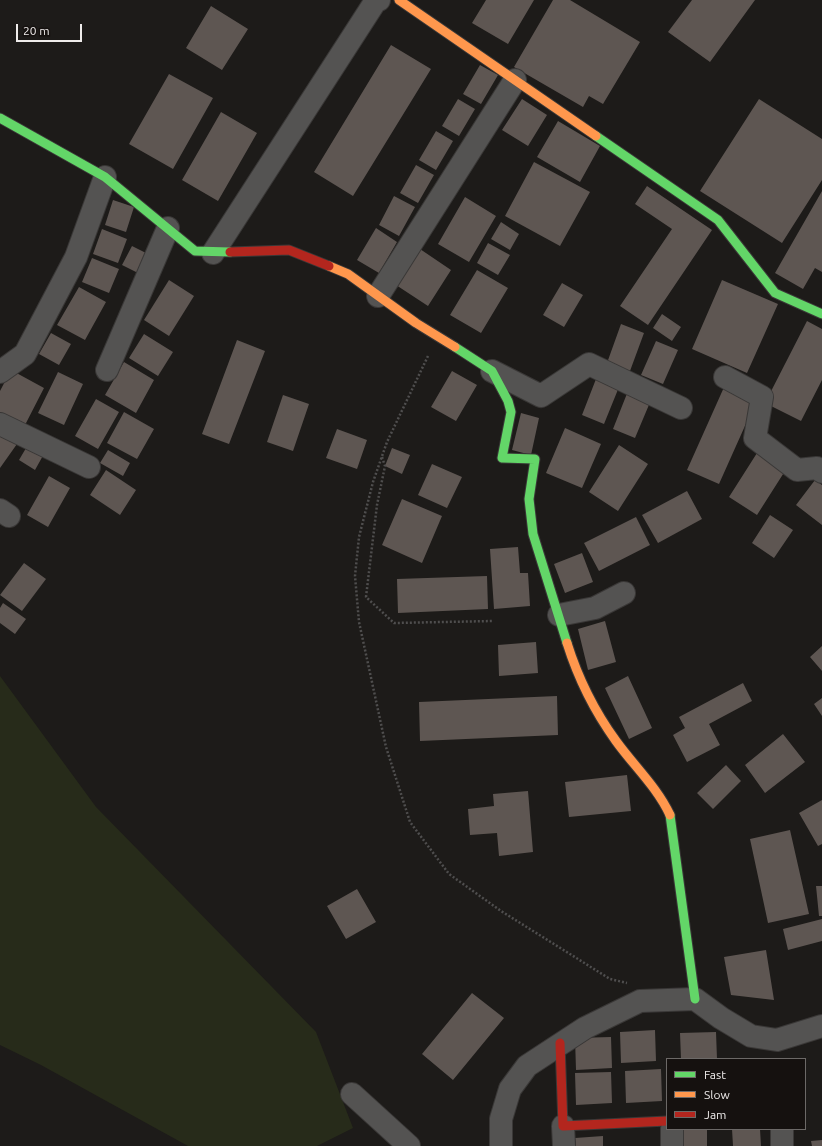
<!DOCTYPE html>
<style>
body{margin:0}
#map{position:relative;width:822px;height:1146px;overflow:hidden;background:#1d1b19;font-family:Ubuntu,sans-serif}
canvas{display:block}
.legend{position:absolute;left:666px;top:1058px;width:140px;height:72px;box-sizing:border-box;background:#15110f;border:1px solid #6c6967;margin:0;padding:5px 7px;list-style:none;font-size:12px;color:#efeceb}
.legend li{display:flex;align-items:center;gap:8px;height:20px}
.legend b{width:20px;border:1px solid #6c6967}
.scale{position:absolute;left:16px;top:24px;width:66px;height:18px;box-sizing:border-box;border:2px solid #efeceb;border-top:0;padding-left:5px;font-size:12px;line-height:14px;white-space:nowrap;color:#efeceb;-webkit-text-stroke:3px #15110f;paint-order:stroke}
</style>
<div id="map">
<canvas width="822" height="1146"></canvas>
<ul class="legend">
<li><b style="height:5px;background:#63d668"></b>Fast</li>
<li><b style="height:5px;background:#ff974d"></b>Slow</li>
<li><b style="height:5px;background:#b3261e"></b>Jam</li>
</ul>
<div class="scale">20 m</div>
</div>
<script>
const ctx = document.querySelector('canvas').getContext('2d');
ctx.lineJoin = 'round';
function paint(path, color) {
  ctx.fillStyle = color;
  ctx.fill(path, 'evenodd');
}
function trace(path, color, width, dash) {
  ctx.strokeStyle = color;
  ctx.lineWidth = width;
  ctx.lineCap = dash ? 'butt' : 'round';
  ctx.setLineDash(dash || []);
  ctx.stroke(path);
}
const green = new Path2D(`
 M0,676L96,807L316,1032L353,1128L317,1146H188L41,1065L0,1045Z`);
const building = new Path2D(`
 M486,0H534L508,44L472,23Z
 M553,0H570L640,42L603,104L589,96L583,107L514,67Z
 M692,0H755L710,62L668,32Z
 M211,6L248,29L222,70L186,48Z
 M391,45L431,69L353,196L314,172Z
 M480,65L498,75L481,104L463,94Z
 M169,74L213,98L173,169L129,144Z
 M458,99L475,109L459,136L442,126Z
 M522,99L547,115L528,146L502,130Z
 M759,99L822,139V180L782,243L700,191Z
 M221,112L257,133L218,201L182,180Z
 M558,121L600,146L580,182L537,157Z
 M436,131L453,141L436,170L419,160Z
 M534,162L590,192L560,246L505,216Z
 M416,165L434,175L418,203L400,193Z
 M647,186L712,230L648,325L620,306L672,229L635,204Z
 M822,191V272L815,268L803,289L775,273Z
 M394,196L415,207L399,236L379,225Z
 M465,197L496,216L469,262L438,244Z
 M113,200L134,207L126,232L105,225Z
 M501,222L519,234L510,250L491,239Z
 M376,228L397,242L379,273L357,260Z
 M102,229L127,239L118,263L93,254Z
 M488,243L510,255L498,275L477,263Z
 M132,246L150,255L140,274L122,265Z
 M420,249L451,270L428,306L396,285Z
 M92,258L119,269L109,293L82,282Z
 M477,270L508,288L481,333L450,315Z
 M169,280L194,296L169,336L144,320Z
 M722,280L778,304L747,373L692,349Z
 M562,283L583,295L564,327L543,315Z
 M79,287L106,302L85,340L57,325Z
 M662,314L681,327L672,341L653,328Z
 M807,321L822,329V380L801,421L765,403Z
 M621,324L644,333L630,371L607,363Z
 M51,333L71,344L59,365L39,354Z
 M144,334L173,352L158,376L129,358Z
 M237,340L265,351L229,444L202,434Z
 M656,341L678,350L663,384L641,375Z
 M124,362L154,380L136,413L105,395Z
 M11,370L44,388L25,425L0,412V391Z
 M452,371L477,385L456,421L431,407Z
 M58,372L83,384L64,425L38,413Z
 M596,379L619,387L604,424L582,415Z
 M725,385L757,399L719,484L687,470Z
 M628,391L651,400L635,438L613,429Z
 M283,395L309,404L293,451L267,442Z
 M96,399L119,412L98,449L75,436Z
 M124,412L154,429L137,459L107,443Z
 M521,413L539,418L531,455L512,450Z
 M565,428L601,444L582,488L546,473Z
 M337,429L367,440L357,469L326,458Z
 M0,432L17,444L0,468Z
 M29,443L45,452L35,470L19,460Z
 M619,445L648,464L618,511L589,492Z
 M392,448L410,455L402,474L385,466Z
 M108,450L130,463L123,476L100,463Z
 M757,453L785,471L757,515L729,497Z
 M432,464L462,477L447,508L418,495Z
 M106,470L136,490L120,515L90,495Z
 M49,476L70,488L48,527L27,515Z
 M815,480L822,485V525L796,505Z
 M687,491L702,519L658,543L642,515Z
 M402,499L442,516L422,563L382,545Z
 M770,515L793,530L774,558L752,543Z
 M636,517L650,545L599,571L584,543Z
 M518,547L520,573H528L530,606L494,609L490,549Z
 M582,553L593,582L565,593L554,564Z
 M24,563L46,579L22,611L0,595Z
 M487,576L488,609L398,613L397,579Z
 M3,603L26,619L15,634L0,623V608Z
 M605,621L616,662L588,670L578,629Z
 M536,642L538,673L499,676L498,645Z
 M822,646V671L810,657Z
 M628,676L652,728L629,739L605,688Z
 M743,683L752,701L709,724L720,745L687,762L673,735L685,728L679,717Z
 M557,696L558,735L420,741L419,702Z
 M822,698V716L814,704Z
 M783,734L805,762L765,793L745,765Z
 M726,765L741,781L713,809L697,793Z
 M627,775L631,811L569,817L565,782Z
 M528,791L533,852L499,856L497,833L470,835L468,809L494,806L493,794Z
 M822,800V844L818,846L799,813Z
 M790,830L809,914L768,923L750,839Z
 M816,886H822V916H819Z
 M357,889L376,922L346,939L327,906Z
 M822,919V941L788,950L783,929Z
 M766,950L774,1000L731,995L724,957Z
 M472,993L504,1018L453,1080L422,1054Z
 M655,1030L656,1061L621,1063L620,1032Z
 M716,1032L717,1059H681L680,1033Z
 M611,1037L612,1068L576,1070L575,1038Z
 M661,1069L662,1101L626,1103L625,1071Z
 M611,1072L612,1103L576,1105L575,1073Z
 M679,1129H707V1146H680Z
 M732,1129H760L761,1146H733Z
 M603,1136V1146H576L575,1138Z
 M822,1140V1146H812L811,1141Z`);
const path = new Path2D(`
 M428,356L387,442L373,482L359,537L355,576L359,622L386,747L410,822L449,874L501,911L610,979L627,983
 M382,457L385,466L377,505L366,597L394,623L493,621`);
const street = new Path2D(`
 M213,253L375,2L379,0
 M378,296L515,80
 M107,370L168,228
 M492,371L541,396L589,364L681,408
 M0,372L25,354L76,257L105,177
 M725,377L762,397L755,438L797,470L817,468L822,472
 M0,424L89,467
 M0,510L9,516
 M559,615L595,608L624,593
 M352,1094L409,1146
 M563,1126L564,1146
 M672,1129V1146
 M782,1129V1146
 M501,1146V1119L510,1089L527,1066L585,1028L640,1001L695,999L721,1018L751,1036L777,1040L822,1026`);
const fast = new Path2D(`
 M0,118L105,177L195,251L230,252
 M596,136L718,220L775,293L822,314
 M455,347L492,371L508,401L511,412L502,458L535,459L529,499L533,534L567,643
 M670,815L695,999`);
const slow = new Path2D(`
 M399,0L596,136
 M329,266L348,274L416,323L455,347
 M567,643C578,678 595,712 616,741C634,766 657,787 670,815`);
const jam = new Path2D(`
 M230,252L289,250L329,266
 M560,1043L563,1126L667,1121`);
paint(green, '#272b1a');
paint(building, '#5e5652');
trace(street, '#3a3837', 24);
trace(fast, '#3a3837', 11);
trace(slow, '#3a3837', 11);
trace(jam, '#3a3837', 11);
trace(path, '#4f4e4e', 2.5, [2, 2]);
trace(street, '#545352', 22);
trace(fast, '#63d668', 9);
trace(slow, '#ff974d', 9);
trace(jam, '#b3261e', 9);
</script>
